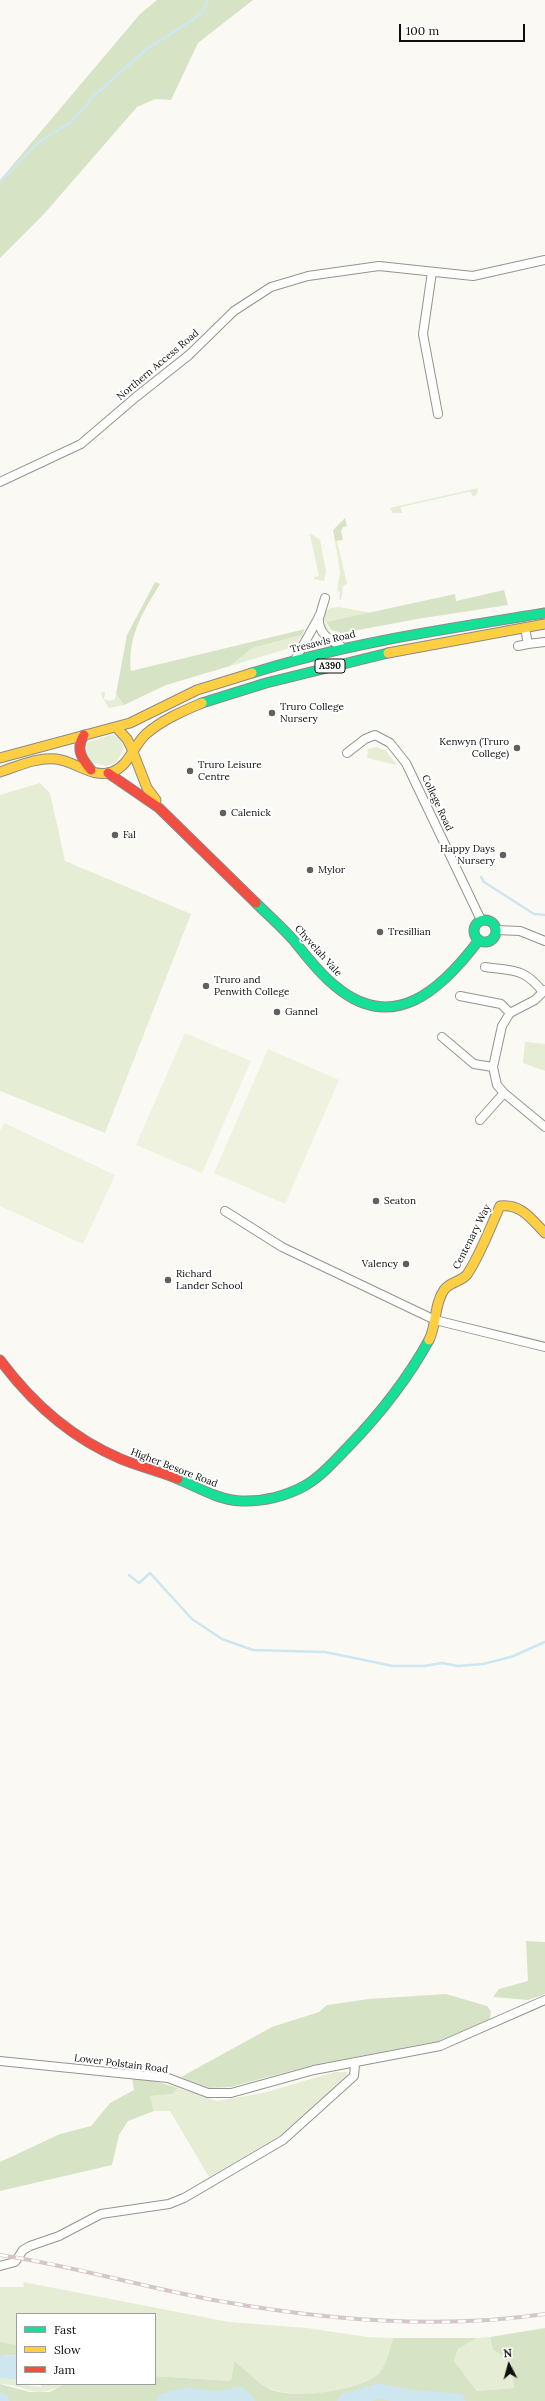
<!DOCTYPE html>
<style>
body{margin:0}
#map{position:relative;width:545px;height:2401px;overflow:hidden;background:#faf9f3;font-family:Lora,serif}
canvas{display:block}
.legend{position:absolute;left:16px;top:2313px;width:140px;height:72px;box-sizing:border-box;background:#fff;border:1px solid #9f9f9f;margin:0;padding:5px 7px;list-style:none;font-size:12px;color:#0e0e0e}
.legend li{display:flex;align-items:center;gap:8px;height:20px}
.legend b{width:20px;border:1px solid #9f9f9f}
.north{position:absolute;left:489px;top:2345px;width:40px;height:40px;-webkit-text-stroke:3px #fff;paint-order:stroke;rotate:354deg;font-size:11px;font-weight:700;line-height:16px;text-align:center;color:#0e0e0e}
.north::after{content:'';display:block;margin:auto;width:14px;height:18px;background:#0e0e0e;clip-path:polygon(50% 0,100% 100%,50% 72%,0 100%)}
.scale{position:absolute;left:399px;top:24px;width:126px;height:18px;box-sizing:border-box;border:2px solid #0e0e0e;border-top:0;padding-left:5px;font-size:12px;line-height:14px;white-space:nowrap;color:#0e0e0e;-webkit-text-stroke:3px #fff;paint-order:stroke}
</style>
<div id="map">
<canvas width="545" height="2401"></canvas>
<ul class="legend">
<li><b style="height:5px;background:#16e098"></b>Fast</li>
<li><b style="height:5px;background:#ffcf43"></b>Slow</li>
<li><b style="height:5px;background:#f24e42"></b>Jam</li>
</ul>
<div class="north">N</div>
<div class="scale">100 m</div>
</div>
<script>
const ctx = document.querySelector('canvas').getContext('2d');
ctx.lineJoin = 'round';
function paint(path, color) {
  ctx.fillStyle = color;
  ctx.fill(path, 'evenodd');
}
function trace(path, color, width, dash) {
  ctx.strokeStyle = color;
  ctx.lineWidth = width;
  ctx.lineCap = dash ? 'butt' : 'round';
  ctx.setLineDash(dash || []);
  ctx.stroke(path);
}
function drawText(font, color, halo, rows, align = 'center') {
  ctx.font = font + ' Lora,serif';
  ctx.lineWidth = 4;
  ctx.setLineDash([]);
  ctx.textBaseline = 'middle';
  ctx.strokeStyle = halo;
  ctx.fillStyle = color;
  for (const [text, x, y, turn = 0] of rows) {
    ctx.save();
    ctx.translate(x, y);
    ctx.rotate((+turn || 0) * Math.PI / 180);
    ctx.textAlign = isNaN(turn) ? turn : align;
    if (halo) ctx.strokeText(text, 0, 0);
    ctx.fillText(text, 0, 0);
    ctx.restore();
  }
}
const green = new Path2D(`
 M478,488L477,494L473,497L471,492H468L401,507L402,513H393L390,508Z
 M311,534L320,540L326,571L324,581L314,579V577L319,576L310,535L304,536Z
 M335,541H337L347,584L343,586L341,600L339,599L340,592L337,591L340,572Z
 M339,607L372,613L325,622L330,631L326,632L323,627V614L330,608Z
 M302,635L296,645L290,648L230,666L252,648Z
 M102,692H105L104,699L109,701L115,699L116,694L124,705L109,708L101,695Z
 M111,735L119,737L124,749L116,762L107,766L92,763L84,750L88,742Z
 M376,747L385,750L397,765L367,758L368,749Z
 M40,783L50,793L65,861L191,914L105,1133L0,1091V795Z
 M525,1042L545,1044V1071L523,1063Z
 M335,2072H347L348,2075L281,2135L209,2177L170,2111H154L150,2096L172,2094L178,2088L217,2101L263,2093Z
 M23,2282L229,2322L307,2328L367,2337L393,2338C390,2347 387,2365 380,2372C360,2393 297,2399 271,2389C258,2384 245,2369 234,2361L231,2381L155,2376V2314H17V2345L0,2342V2287H24Z
 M490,2337L493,2350L511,2361L515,2388L477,2391L454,2361L458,2349L477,2338Z
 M0,2378L17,2380V2384L41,2387V2384H64C33,2401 28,2385 0,2384Z`);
const forest = new Path2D(`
 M157,0H253L198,43L171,100L155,99L137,107L44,214L0,258V180L140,14Z
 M345,518L347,526L343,527L341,531L343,540L335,541L333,530Z
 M155,582L160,584C143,612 127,637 131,671L305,629L302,635L252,648L230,666L166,685L124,705L116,694L127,635Z
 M504,590L508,605L417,619L342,633L331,630L326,622L455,594L456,601Z
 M526,1941L545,1942V1994L528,2000L493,1997L499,1989L528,1981Z
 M446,1994L487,2006L491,2011L490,2019L439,2041L313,2065L230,2087L210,2088L181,2077L272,2027L319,2012L327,2005L369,1999Z
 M132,2077L155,2081L178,2088L172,2094L150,2096L154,2111L128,2121L119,2135L112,2165L0,2191V2162L60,2134L91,2126L110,2103L134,2090Z
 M545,2328V2401H0V2384L30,2392H50L64,2384H155V2376L231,2381L234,2361C245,2369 257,2383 270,2389C292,2400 364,2391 380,2372C387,2364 390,2347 393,2338H477L458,2349L454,2361L477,2391L514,2388L511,2361L493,2350L490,2337Z
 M0,2342L17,2345V2355L0,2356Z`);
const pitch = new Path2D(`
 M185,1033L251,1061L202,1173L136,1145Z
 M268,1049L339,1080L285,1204L214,1173Z
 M4,1123L115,1175L83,1244L0,1206V1131Z`);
const water = new Path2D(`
 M17,2355V2380L0,2378V2356Z`);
const stream = new Path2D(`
 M0,182L39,142L71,122L95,95L144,51L201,14L208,0
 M481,877L484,882L534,914L545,915
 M129,1575L139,1583L150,1573L192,1619L222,1639L253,1650L325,1652L393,1666H424L442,1663L458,1666L483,1664L511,1657L545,1642`);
const river = new Path2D(`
 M0,2400L2,2401
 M164,2401L186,2395L217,2399L238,2394L247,2401
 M345,2401L379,2391L415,2398L458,2401`);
const street = new Path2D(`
 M432,272L423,334L438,414
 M0,482L81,444L136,397L189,355L234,311L271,287L308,276L379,266L473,276L545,260
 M319,616C317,634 330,640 344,648
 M525,628L528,644L545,642
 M518,646L528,644
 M296,658L320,615L325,598
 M347,753L365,739L375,735L390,743L406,763L481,920
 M496,930L520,931L545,941
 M485,967C514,971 524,968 543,992
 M545,990L535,1000L510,1013L502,1026L493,1067L497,1085L504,1093L545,1127
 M460,996L501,1004L510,1013
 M442,1037L474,1064L493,1067
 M480,1120L504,1093
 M225,1211L282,1247L435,1320L545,1347
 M0,2061L168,2078L208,2093H231L314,2070L440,2046L545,2000
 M0,2266L15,2262L23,2250L30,2246L59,2236L101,2214L169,2204L184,2198L283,2140L354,2076L355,2064`);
const fast = new Path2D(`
 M252,673C347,643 446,629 545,613
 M202,703L266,683L388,653
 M256,903C269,916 283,928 295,942C307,957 319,973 334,985C393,1036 442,989 479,940
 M474 931a11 11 0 1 1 22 0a11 11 0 1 1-22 0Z
 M178,1479C199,1488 219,1500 241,1501C263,1502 287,1496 306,1485C322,1476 335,1460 348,1447C380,1414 407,1380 429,1340`);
const slow = new Path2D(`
 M388,653L545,624
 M116,727L127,739L133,751
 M133,752L147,788L156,800
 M0,758L130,723L197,690L252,673
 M0,772C18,766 37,757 56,759C75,761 93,779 112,772C129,766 133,746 146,734C162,720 183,711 202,703
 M429,1340C437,1324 434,1304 444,1290C450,1281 463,1282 468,1273C481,1253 490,1228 500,1206C521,1203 532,1220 545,1233`);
const jam = new Path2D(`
 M84,735C75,749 82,759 91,770
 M108,773L159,808L256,903
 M0,1360C32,1403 71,1438 121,1459C140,1467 160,1471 178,1479`);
const rail = new Path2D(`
 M0,2255C74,2266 146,2288 219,2301C325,2320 438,2330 545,2314`);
const markers = [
 [272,713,4,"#61605e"],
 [517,748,4,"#61605e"],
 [190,771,4,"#61605e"],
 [223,813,4,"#61605e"],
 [115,835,4,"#61605e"],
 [503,855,4,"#61605e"],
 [310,870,4,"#61605e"],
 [380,932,4,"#61605e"],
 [206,986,4,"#61605e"],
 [277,1012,4,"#61605e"],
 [376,1201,4,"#61605e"],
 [406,1264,4,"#61605e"],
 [168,1280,4,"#61605e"]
];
const shields = [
 [330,666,30]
];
const shieldNames = [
 ["A390",330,666]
];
const streetNames = [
 ["Northern Access Road",158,365,-40],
 ["Tresawls Road",323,642,-14],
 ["College Road",437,803,65],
 ["Chyvelah Vale",318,951,48],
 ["Centenary Way",472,1237,-63],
 ["Higher Besore Road",174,1468,21],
 ["Lower Polstain Road",121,2064,7]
];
const poiNames = [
 ["Truro College",280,707],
 ["Nursery",280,719],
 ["Kenwyn (Truro",509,742,"right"],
 ["College)",509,754,"right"],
 ["Truro Leisure",198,765],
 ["Centre",198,777],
 ["Calenick",231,813],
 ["Fal",123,835],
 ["Happy Days",495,849,"right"],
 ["Nursery",495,861,"right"],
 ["Mylor",318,870],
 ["Tresillian",388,932],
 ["Truro and",214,980],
 ["Penwith College",214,992],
 ["Gannel",285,1012],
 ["Seaton",384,1201],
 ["Valency",398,1264,"right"],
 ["Richard",176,1274],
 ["Lander School",176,1286]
];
paint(green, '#e5edd5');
paint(forest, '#d6e4c5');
paint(pitch, '#eef2df');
paint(water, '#cee6f0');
trace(stream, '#cee6f0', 2.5);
trace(river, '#cee6f0', 15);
trace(street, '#949491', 10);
trace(fast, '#8b8a88', 11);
trace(slow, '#8b8a88', 11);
trace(jam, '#8b8a88', 11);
trace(street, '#fefefd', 8);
trace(fast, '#16e098', 9);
trace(slow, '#ffcf43', 9);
trace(jam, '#f24e42', 9);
trace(rail, '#d5c7c8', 4);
trace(rail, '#fff', 2.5, [8]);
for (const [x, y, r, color] of markers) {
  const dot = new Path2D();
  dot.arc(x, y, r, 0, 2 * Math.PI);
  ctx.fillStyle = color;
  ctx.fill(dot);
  trace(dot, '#fff', 1.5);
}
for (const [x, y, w] of shields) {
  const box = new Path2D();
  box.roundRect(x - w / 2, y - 7, w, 14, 3);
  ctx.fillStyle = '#fff';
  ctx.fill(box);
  trace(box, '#0e0e0e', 1);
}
drawText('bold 9px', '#0e0e0e', null, shieldNames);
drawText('10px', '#0e0e0e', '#fff', streetNames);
drawText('10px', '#0e0e0e', '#fff', poiNames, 'left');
</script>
